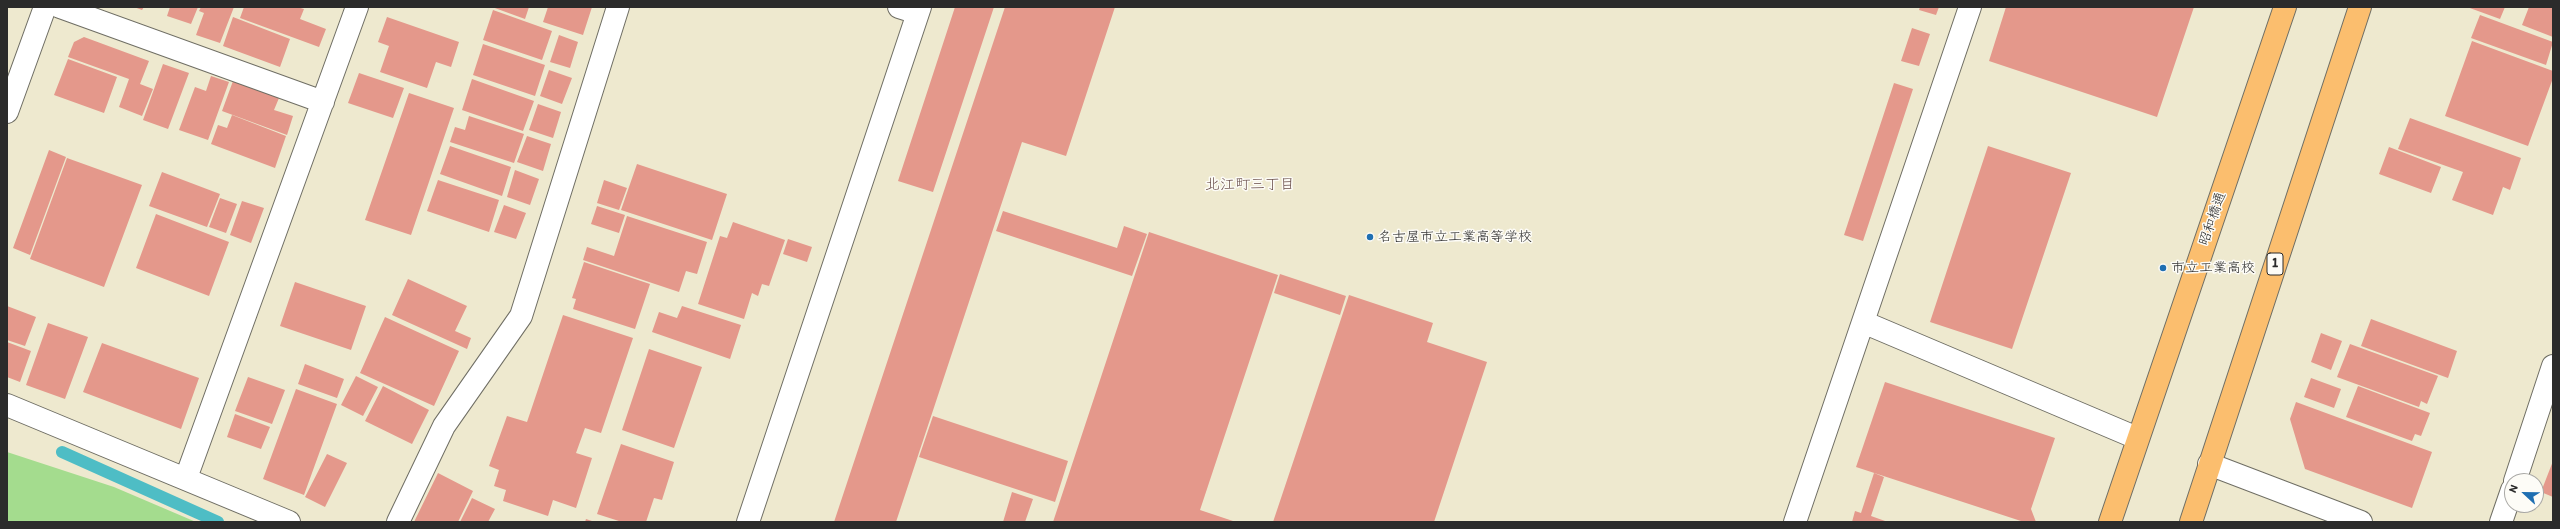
<!DOCTYPE html>
<meta charset="utf-8">
<style>
body{margin:0}
#map{position:relative;width:2560px;height:529px;overflow:hidden;background:#eee9cf;font-family:Itim,sans-serif}
canvas{display:block}
.frame{position:absolute;inset:0;border:8px solid #2b2b2b;pointer-events:none}
.north{position:absolute;left:2504px;top:473px;width:40px;height:40px;box-sizing:border-box;background:#fdfcf7;border:1px solid #a9a8a5;border-radius:50%;rotate:292deg;font-size:11px;font-weight:700;line-height:16px;text-align:center;color:#2b2b2b}
.north::after{content:'';display:block;margin:auto;width:14px;height:18px;background:#1f6fb2;clip-path:polygon(50% 0,100% 100%,50% 72%,0 100%)}
</style>
<div id="map">
<canvas width="2560" height="529"></canvas>
<div class="frame"></div>
<div class="north">N</div>
</div>
<script>
const ctx = document.querySelector('canvas').getContext('2d');
ctx.lineJoin = 'round';
function paint(path, color) {
  ctx.fillStyle = color;
  ctx.fill(path, 'evenodd');
}
function trace(path, color, width, dash) {
  ctx.strokeStyle = color;
  ctx.lineWidth = width;
  ctx.lineCap = dash ? 'butt' : 'round';
  ctx.setLineDash(dash || []);
  ctx.stroke(path);
}
function drawText(font, color, halo, rows, align = 'center') {
  ctx.font = font + ' Itim,"Klee One",sans-serif';
  ctx.lineWidth = 3;
  ctx.setLineDash([]);
  ctx.textBaseline = 'middle';
  ctx.strokeStyle = halo;
  ctx.fillStyle = color;
  for (const [text, x, y, turn = 0] of rows) {
    ctx.save();
    ctx.translate(x, y);
    ctx.rotate((+turn || 0) * Math.PI / 180);
    ctx.textAlign = isNaN(turn) ? turn : align;
    if (halo) ctx.strokeText(text, 0, 0);
    ctx.fillText(text, 0, 0);
    ctx.restore();
  }
}
const green = new Path2D(`
 M7,452L114,487L196,522H7Z`);
const stream = new Path2D(`
 M62,452L218,522`);
const building = new Path2D(`
 M134,7H144L142,10Z
 M170,7H198L191,24L167,16Z
 M201,7H234L220,43L196,35L204,13L199,11Z
 M244,7H297L304,9L300,19L326,29L319,47L240,18Z
 M492,7H529L525,19Z
 M548,7H592L583,35L543,22Z
 M955,7H994L933,192L898,181Z
 M1005,7H1115L1066,156L1022,142L896,522H834Z
 M1920,7H1939L1936,15L1919,10Z
 M2006,7H2194L2157,117L1989,61Z
 M2467,7H2505L2500,19Z
 M2529,7H2553V37L2522,25Z
 M493,10L552,31L542,60L483,40Z
 M2480,15L2553,42L2546,65L2471,38Z
 M233,17L290,39L280,67L223,46Z
 M387,17L459,42L451,67L436,62L427,88L380,72L389,46L378,42Z
 M1912,28L1930,34L1919,66L1901,61Z
 M559,35L578,42L570,68L550,62Z
 M84,37L149,61L140,84L153,89L142,116L119,107L129,79L68,57L74,42Z
 M2472,41L2553,71V78L2528,146L2445,116Z
 M483,44L545,65L535,96L473,75Z
 M68,59L117,77L104,113L54,95Z
 M163,64L189,73L168,129L143,120Z
 M549,70L572,78L562,104L540,96Z
 M359,73L404,88L393,118L348,103Z
 M211,76L229,82L208,140L179,130L195,87L206,91Z
 M472,79L534,101L523,131L462,110Z
 M233,81L279,98L274,110L293,116L287,135L222,111Z
 M1894,83L1913,89L1863,241L1844,235Z
 M409,93L454,108L411,235L365,220Z
 M538,104L561,112L553,138L529,130Z
 M232,115L286,136L275,168L211,144L218,125L227,128Z
 M469,116L524,134L514,163L450,142L455,127L465,130Z
 M2410,118L2521,158L2510,190L2503,187L2493,215L2452,200L2463,172L2398,149Z
 M527,136L551,144L543,171L517,162Z
 M450,146L511,167L502,196L440,174Z
 M1988,146L2071,173L2012,349L1930,322Z
 M2389,147L2441,167L2431,193L2379,174Z
 M49,150L66,157L30,255L13,248Z
 M67,158L142,185L104,287L30,259Z
 M637,164L727,194L712,240L621,210Z
 M515,170L539,179L530,205L507,197Z
 M162,172L220,194L207,227L149,206Z
 M438,180L499,200L489,232L427,211Z
 M604,180L627,188L619,210L597,203Z
 M220,198L237,204L226,233L209,227Z
 M242,201L264,208L251,243L230,235Z
 M504,205L526,213L516,239L494,232Z
 M597,206L625,215L619,233L591,224Z
 M1003,211L1117,248L1124,226L1147,234L1132,276L996,231Z
 M156,214L229,242L209,296L136,268Z
 M627,216L707,242L697,274L686,271L679,292L583,260L587,247L614,256Z
 M733,222L785,240L769,286L762,284L758,296L752,293L744,319L698,304L720,236L727,238Z
 M1149,232L1278,275L1200,510L1236,522H1053Z
 M788,239L812,247L807,262L783,254Z
 M584,262L650,284L635,329L573,309L576,299L572,298Z
 M1280,274L1346,296L1340,315L1274,293Z
 M408,279L467,306L455,331L471,338L467,349L392,315Z
 M295,282L366,306L351,350L280,326Z
 M1349,295L1433,323L1427,342L1487,362L1434,522H1273Z
 M7,306L36,317L25,346L7,340Z
 M682,306L741,325L730,359L652,332L659,312L677,318Z
 M563,315L633,338L601,433L585,428L576,453L592,458L576,508L553,500L548,516L503,501L506,490L494,486L499,470L489,466L507,416L527,422Z
 M385,317L459,351L434,406L360,373Z
 M2371,319L2457,351L2448,378L2361,346Z
 M48,323L88,337L65,399L26,385Z
 M2321,333L2342,341L2331,370L2311,362Z
 M7,342L31,351L20,382L7,377Z
 M102,343L199,378L181,429L83,392Z
 M2350,344L2438,376L2427,404L2421,401L2419,407L2337,377Z
 M649,349L702,367L674,448L622,430Z
 M305,364L344,379L337,398L298,384Z
 M356,376L378,387L363,416L341,405Z
 M248,377L285,390L272,424L235,411Z
 M2311,378L2341,389L2334,408L2304,397Z
 M1885,382L2055,438L2031,509L2036,522H2024L1856,467Z
 M383,386L429,410L412,444L365,421Z
 M2358,386L2430,413L2421,436L2415,434L2412,441L2346,417Z
 M296,389L337,404L304,495L263,479Z
 M2296,402L2432,452L2412,508L2305,469L2290,419Z
 M235,414L270,427L261,449L227,437Z
 M933,416L1068,461L1055,502L919,457Z
 M621,444L674,462L662,500L654,498L646,522H622L597,514Z
 M327,454L347,463L325,507L305,497Z
 M2553,461V497L2541,492Z
 M438,473L473,491L458,522H414Z
 M1874,473L1884,477L1871,516L1888,522H1852L1855,511L1861,513Z
 M1012,492L1033,499L1025,522H1003Z
 M472,498L495,509L488,522H460Z
 M586,519L595,522H585Z`);
const minor = new Path2D(`
 M60,7L323,102
 M899,7L918,13
 M1863,322L2137,438
 M7,405L289,522
 M2209,464L2361,522
 M186,478L357,7
 M2515,481L2553,366
 M398,522L444,426L521,316L618,7
 M748,522L920,7
 M1795,522L1970,7
 M2501,522L2512,490`);
const tertiary = new Path2D(`
 M7,112L45,7`);
const trunk = new Path2D(`
 M2110,522L2285,7
 M2191,522L2360,7`);
const markers = [
 [1370,237,4,"#1f6fb2"],
 [2163,268,4,"#1f6fb2"]
];
const shields = [
 [2275,264,16]
];
const shieldNames = [
 ["1",2275,264]
];
const streetNames = [
 ["昭和橋通",2213,219,-71]
];
const poiNames = [
 ["名古屋市立工業高等学校",1378,237],
 ["市立工業高校",2171,268]
];
const neighbourhoodNames = [
 ["北江町三丁目",1250,185]
];
paint(green, '#a4dc8e');
trace(stream, '#4ebdc5', 12);
paint(building, '#e4988b');
trace(minor, '#6f6e64', 24);
trace(tertiary, '#6f6e64', 24);
trace(trunk, '#6f6e64', 24);
trace(minor, '#fff', 22);
trace(tertiary, '#fff', 22);
trace(trunk, '#fbbe6e', 22);
for (const [x, y, r, color] of markers) {
  const dot = new Path2D();
  dot.arc(x, y, r, 0, 2 * Math.PI);
  ctx.fillStyle = color;
  ctx.fill(dot);
  trace(dot, '#fdfcf7', 1.5);
}
for (const [x, y, w] of shields) {
  const box = new Path2D();
  box.roundRect(x - w / 2, y - 11, w, 22, 3);
  ctx.fillStyle = '#fdfcf7';
  ctx.fill(box);
  trace(box, '#2b2b2b', 1);
}
drawText('bold 13px', '#2b2b2b', null, shieldNames);
drawText('14px', '#2b2b2b', '#fdfcf7', streetNames);
drawText('14px', '#2b2b2b', '#fdfcf7', poiNames, 'left');
drawText('15px', '#6c514d', '#fdfcf7', neighbourhoodNames);
</script>
